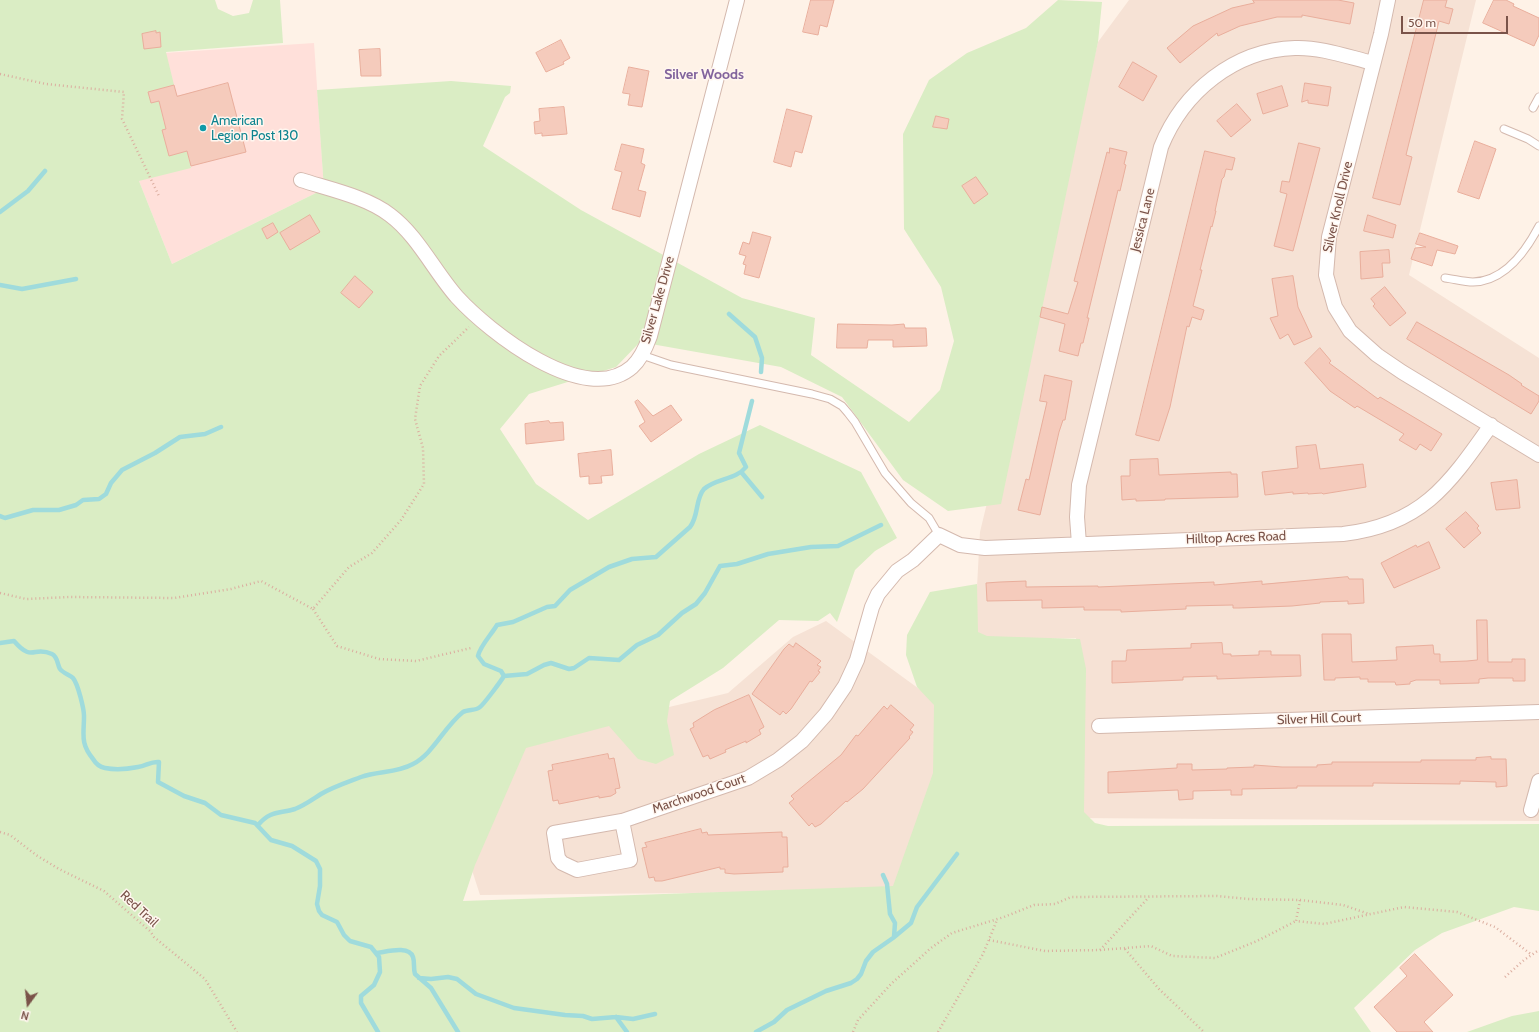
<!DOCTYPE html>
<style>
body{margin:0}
#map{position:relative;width:1539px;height:1032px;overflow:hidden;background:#fef2e7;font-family:Cabin,sans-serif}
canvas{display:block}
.north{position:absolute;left:8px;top:984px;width:40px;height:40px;-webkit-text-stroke:3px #fff6ef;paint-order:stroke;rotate:195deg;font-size:11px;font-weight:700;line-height:16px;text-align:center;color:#7a5349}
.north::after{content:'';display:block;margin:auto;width:14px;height:18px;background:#7a5349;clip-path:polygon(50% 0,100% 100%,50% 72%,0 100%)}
.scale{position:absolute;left:1401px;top:16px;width:107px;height:18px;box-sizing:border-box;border:2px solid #7a5349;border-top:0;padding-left:5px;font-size:12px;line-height:14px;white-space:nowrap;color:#7a5349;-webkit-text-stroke:3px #fff6ef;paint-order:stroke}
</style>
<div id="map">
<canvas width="1539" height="1032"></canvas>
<div class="north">N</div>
<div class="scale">50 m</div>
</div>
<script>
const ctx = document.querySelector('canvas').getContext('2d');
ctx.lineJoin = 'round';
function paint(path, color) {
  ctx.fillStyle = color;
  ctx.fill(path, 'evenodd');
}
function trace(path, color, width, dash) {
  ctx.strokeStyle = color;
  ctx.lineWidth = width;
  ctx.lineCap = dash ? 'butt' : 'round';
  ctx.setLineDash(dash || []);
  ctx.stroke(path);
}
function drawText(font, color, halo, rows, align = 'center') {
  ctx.font = font + ' Cabin,sans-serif';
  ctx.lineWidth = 3;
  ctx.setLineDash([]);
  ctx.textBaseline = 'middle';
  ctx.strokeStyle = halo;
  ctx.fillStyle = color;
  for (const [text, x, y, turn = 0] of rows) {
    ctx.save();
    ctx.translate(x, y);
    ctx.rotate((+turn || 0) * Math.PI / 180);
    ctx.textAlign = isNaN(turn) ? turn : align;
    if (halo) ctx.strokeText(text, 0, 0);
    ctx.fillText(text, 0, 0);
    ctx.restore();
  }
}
const residential = new Path2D(`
 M1129,0H1476L1409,275L1539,358V821L1072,818L1076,638L974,641L980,532L1098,42Z
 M826,621L937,702L938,776L895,891L480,895L470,864L522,742L728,693L793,637Z`);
const commercial = new Path2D(`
 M314,43L324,189L172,264L139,181L119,56Z`);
const green = new Path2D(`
 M0,0H215L218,9L233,16L249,13L253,0H280L283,43L166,52L174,85L148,92L151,103L159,101L164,123L170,121L172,127L162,130L169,156L187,151L191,168L139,181L172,264L324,189L317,90L451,81L511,86L510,93L505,97L483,146L581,210L742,298L815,318L811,355L909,422L940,390L954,341L941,287L904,229L903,134L929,80L967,53L1026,28L1058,0L1102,2L1098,42L1001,504L948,511L903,480L842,397L781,367L640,342L616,367L529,394L500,429L536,484L588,520L699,454L760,425L861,472L897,538L875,551L855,570L837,622L830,613L818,621L779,620L723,668L670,701L667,721L674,755L656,764L638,759L609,726L526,748L475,865L463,901L893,886L933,773L934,705L917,687L906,655L907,635L930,592L977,584L978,632L987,636L1080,639L1086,669L1084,812L1095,823L1108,826L1539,824V911L1514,907L1442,933L1415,950L1354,1008L1371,1032H0Z
 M1539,1011V1032H1467L1512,1016Z`);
const stream = new Path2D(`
 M0,212L28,191L45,171
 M0,285L22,289L76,279
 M729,314L755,337L762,358L761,372
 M742,473L762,497
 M0,516L5,518L33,510H59L76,505L83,500L99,499L106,494L111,483L122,470L155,453L180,437L205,434L221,427
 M0,643L14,641C33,663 33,645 52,654C58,657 57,664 60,669C63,673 70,675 73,678C78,684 84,709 84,716C84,735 80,743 93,759C96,764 99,767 105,768C115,770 128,769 138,767C146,766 151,761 159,762L158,782L184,796L205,803L221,815L255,823L271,840L292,846L316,861L320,869V886L317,904L319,911L322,915L337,922L344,935L350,941L371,947L379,957L380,972L374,985L361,996V1003L378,1032
 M504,676L501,671L484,664L478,656C480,646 491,635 497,625L513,622L547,607L555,606L570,590L609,567L632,559L656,557L690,527C699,516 695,499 704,489C716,478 736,480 746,467L739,453L752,401
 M504,676L527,674L544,665L551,663L569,669L574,668L589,658L619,660L637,645L658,635L682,613L696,604L705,593L720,566L737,564L768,554L811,547L838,546L881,525
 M258,825C271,810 279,814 295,809C305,805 313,799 321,794C333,787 348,782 361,777C378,771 397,773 413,764C433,754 444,727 463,712C468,709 476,711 480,707C484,704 501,681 504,676
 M883,875L887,884L890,914L895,923L894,937
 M376,953C386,952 409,945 413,957C415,963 413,968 415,974L431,988L458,1032
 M419,978L431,979L448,977L457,979L476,994L514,1008L565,1015L583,1016L592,1019L616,1017L633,1019L655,1014
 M616,1017L627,1032
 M756,1032L774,1022L787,1010L826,991L851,983L857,979L861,974L866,961L873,952L893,938L911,923L917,907L957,854`);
const building = new Path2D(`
 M811,0H834L827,27L820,25L818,35L803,32Z
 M1253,0H1338L1354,3L1350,24L1302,15V17H1277L1240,26L1218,36L1217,33L1180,63L1167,48L1193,26L1232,8L1254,3Z
 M1424,0H1447L1445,7L1453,9L1449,24L1439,21L1406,155L1412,157L1400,205L1373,198Z
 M1494,0H1506L1514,4L1513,6L1539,18V35L1534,46L1483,23Z
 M156,31V33L160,32L161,47L144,49L142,34Z
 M561,40L570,58L563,62L564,64L546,72L536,53Z
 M380,49L381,76H361L359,50Z
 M1133,62L1157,76L1143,101L1119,87Z
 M629,67L649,71L642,107L628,105L630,94L623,93Z
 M228,83L246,152L191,166L187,151L169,156L162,130L166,129L159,101L151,103L148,92L174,85L177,96Z
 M1305,83L1331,87L1328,106L1308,103V100L1302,102Z
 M1282,86L1288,106L1263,114L1257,94Z
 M1237,104L1251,120L1231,137L1217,121Z
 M564,107L567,134L542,136V133L535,134L534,122L540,121L539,109Z
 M787,109L812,116L802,153L795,151L791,167L774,162Z
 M936,116L949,119L947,129L933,127Z
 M1475,141L1496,149L1479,199L1458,192Z
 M1299,143L1320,148L1293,251L1274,246L1287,194L1280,192L1282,181L1289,182Z
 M622,144L644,149L641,163L645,165L638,190L646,192L640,217L612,209L622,172L615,170Z
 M1110,148L1127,152L1124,164L1126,165L1120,191L1118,190L1087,318H1089L1083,343H1081L1078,356L1059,351L1065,324L1040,317L1042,307L1068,314L1078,282L1074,281L1107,152L1109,153Z
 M1205,151L1235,158L1232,170L1226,169L1224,177L1222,179L1215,211H1216L1212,227L1211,226L1200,270H1202L1193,306L1204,310L1201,320L1192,317L1189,327L1187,326L1170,407L1159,441L1136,435Z
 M976,177L988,194L974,204L962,186Z
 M310,215L320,232L290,250L280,233Z
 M1368,215L1396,225L1393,238L1364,231Z
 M273,223L278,232L267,239L262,229Z
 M753,232L771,237L759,278L744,274L746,265L743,264L746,256L739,254L743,242L749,244Z
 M1420,233L1458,246L1455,254L1437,250L1432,266L1411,259L1415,248L1426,247L1416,244Z
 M1389,250L1390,263H1382L1383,277L1361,279L1360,252Z
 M355,276L373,292L359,308L341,293Z
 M1293,276L1298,307L1312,337L1294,345L1288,334L1280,339L1270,318L1278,316L1272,279Z
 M1385,287L1406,313L1390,326L1373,306L1375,304L1371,299Z
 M1417,322L1509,375L1522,384L1521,385L1539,396V401L1531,414L1407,339Z
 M838,324L892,325L904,324L905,328H926L927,346L893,347V340H868L867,348H837Z
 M1320,348L1331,361L1329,363L1378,399L1380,397L1442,434L1431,451L1420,444L1416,450L1399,440L1404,434L1357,406L1355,408L1330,391L1305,363Z
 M1045,375L1072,381L1065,420H1063L1059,432L1040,515L1018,510L1026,479L1029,480L1047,402L1040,401Z
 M638,400L653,416L671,405L682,420L651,442L639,426L645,422L635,402Z
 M549,421L550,423L563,422L564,440L526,444L525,424Z
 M1316,445L1320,469L1363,464L1366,487L1323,494L1322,493L1308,494V493L1293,494V492L1265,495L1262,472L1298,468L1296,447Z
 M611,450L613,475L601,476L602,483L589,484V476L580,477L578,454Z
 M1158,459L1159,475L1231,472V474H1237L1238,497L1165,499V500L1136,501V499L1122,500L1121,476H1130V460Z
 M1517,480L1520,508L1496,510L1491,483Z
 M1466,512L1479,526L1477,528L1481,533L1464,548L1446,529Z
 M1429,542L1440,568L1394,588L1381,563L1416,545L1417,547Z
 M1348,577L1349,579H1363L1364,603L1348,604V601L1320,602V603L1292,606L1239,608H1233V605L1186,606V609L1121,612V610H1084V607L1042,608V600L987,601L986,583L1000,582L1026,581V587L1098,586V587L1214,582V585L1262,581V584Z
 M1477,620H1487L1488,662H1512V659H1525V681H1513V678H1488L1479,679V683L1440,684V680H1416L1410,682V684L1396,685L1395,682H1368V679H1360V677L1335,678V680H1324L1322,634H1351L1352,662L1397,660L1396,647L1433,645L1434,654H1440V662L1467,661L1477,660Z
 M796,643L821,661L817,665L821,667L818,671L820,672L812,682L810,681L791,709L786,714L783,711L780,715L752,694L784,649L789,644L793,647Z
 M1222,643L1223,654H1231V656L1259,655V651H1271V655H1300L1301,676L1217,679V676L1183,677V680L1112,683V661H1126L1127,650L1191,648V644Z
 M749,695L764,727L759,730L761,734L746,743V741L725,750L726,752L710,759L708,755L703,757L690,729L694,727L693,723L714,710Z
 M891,705L914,725L910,730L913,732L909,737L910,738L863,789L847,802L846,801L821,824L815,827L812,823L809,826L789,803L794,799L791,796L841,755L856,735L858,736L884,706L887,709Z
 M608,754L609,759L614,758L620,788L615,789L616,793L611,796L599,798V796L559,804L558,800L553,801L548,771L553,770L552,765Z
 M1491,757V759H1506L1507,786L1496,787V782L1460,781V784L1373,783V786H1297V788L1242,789V795H1231V790L1193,791V799L1179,800L1178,790L1108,793V772L1177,768V764H1192V770L1227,769V768L1254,767V765L1282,767H1317V765L1332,764V762H1421V760H1476V758Z
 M701,829L702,833L707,832L708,835L782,832V837H787L788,867H783V872L734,874L725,873V869H720V867L662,881H655L654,877L649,878L642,848L647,847L645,843Z
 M1415,954L1453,995L1424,1022L1433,1032H1397L1374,1007L1407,976L1400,968Z`);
const path = new Path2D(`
 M0,74L46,84L124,92L122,119L159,196
 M0,593L26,599L70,597L174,598L231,589L261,581L313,609L349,567L372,553L401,520L424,484L423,448L415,419L420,386L439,356L469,327
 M313,609L337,646L379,659L416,661L471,648
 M0,832L10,835L36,855L59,869L104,891L150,931L154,937L205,979L237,1032
 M1300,900L1343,905L1369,914
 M989,940L1045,951L1100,950L1149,897
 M1125,949L1159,989L1204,1032
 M1100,950L1151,946L1172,956L1215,958L1257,941L1296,921
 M1505,977L1524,960L1539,950
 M853,1032L858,1020L891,984L931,948L952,933L1004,917L1034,905L1055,904L1071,897L1217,896L1249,899L1300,900L1296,921L1324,924L1404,907L1457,912L1495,927L1532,955
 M938,1032L983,954L997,920`);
const lane = new Path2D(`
 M1533,108L1539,97
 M1504,129L1528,139L1539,146
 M1445,278C1454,279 1464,282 1473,282C1504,281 1526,251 1539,226
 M642,355L671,365L812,394L830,399L842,406L848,413L855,422L885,473L911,503L929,518L939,535`);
const street = new Path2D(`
 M1388,0L1381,34L1329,237L1326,275L1335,307L1350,331L1377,355L1402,372L1539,455
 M301,180C329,189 367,197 390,215C418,236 434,271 457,297C489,332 585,408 632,367C641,359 646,347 650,336L737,0
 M1079,544L1077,517L1079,485L1161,147C1183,92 1234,50 1295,48C1321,47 1348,57 1373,63
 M1099,726L1539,712
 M1531,810L1539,781
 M622,821L748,778L778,760L802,741L826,714L845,686L857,660L872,607L878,594L897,571L913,560L939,535L960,545L985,548L1343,534C1421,525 1448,486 1491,425
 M622,821L630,860L577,870L562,863L558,858L554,833Z`);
const markers = [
 [203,128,4,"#0f9aa8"]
];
const cultureNames = [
 ["American",211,121],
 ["Legion Post 130",211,136]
];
const streetNames = [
 ["Silver Knoll Drive",1338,207,-77],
 ["Jessica Lane",1143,220,-76],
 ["Silver Lake Drive",658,300,-74],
 ["Hilltop Acres Road",1236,538,-2],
 ["Silver Hill Court",1319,719,-2],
 ["Marchwood Court",699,794,-19],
 ["Red Trail",139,909,43]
];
const neighbourhoodNames = [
 ["Silver Woods",704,75]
];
paint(residential, '#f6e2d5');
paint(commercial, '#ffe0da');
paint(green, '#daedc4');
trace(stream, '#9fdbdc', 4.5);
paint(building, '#f5cbbc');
trace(building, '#e9ae9c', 1);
trace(lane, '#d4b9ae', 9);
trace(street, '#d4b9ae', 16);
trace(path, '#dbad9f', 2.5, [1, 3]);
trace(lane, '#fff', 7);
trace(street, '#fff', 14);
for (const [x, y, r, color] of markers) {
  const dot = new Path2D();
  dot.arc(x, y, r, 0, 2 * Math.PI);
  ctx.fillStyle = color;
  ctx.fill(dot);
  trace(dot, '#fff6ef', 1.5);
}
drawText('13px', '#0d838f', '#fff6ef', cultureNames, 'left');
drawText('13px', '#7a5349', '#fff6ef', streetNames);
drawText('bold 14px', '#82649d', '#fff6ef', neighbourhoodNames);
</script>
